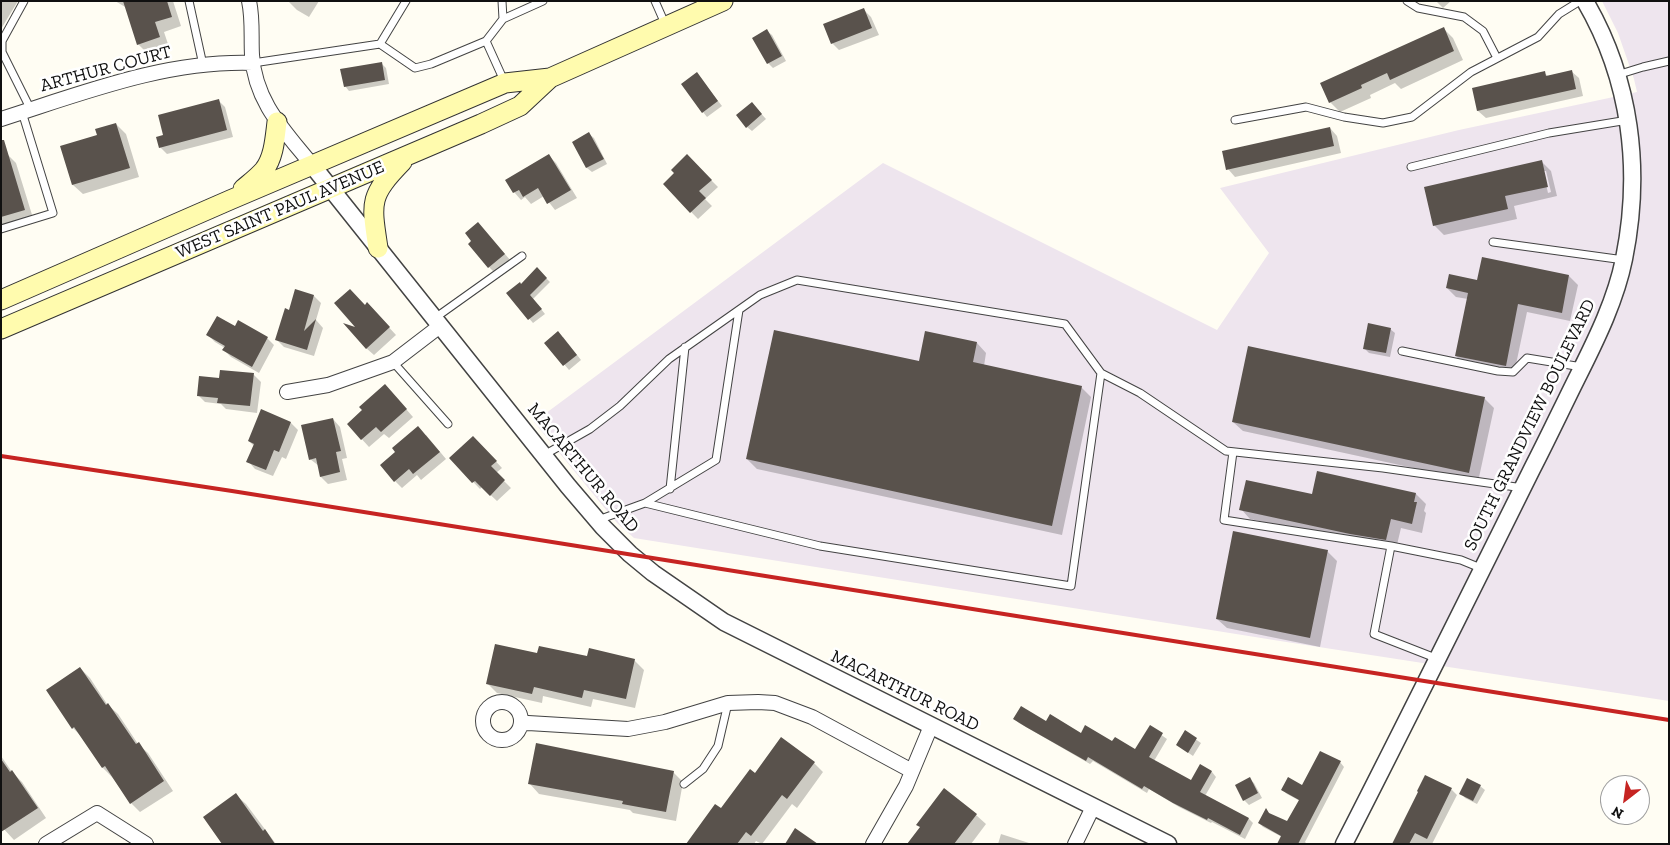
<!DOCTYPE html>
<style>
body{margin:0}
#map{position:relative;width:1670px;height:845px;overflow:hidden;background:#fffdf3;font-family:"Zilla Slab",serif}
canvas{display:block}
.frame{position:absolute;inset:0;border:2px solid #101010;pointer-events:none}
.north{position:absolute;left:1600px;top:775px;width:50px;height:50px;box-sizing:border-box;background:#fff;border:1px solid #9f9f9f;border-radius:50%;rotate:210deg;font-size:14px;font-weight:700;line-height:20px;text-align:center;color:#101010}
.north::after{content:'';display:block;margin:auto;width:18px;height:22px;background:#c62422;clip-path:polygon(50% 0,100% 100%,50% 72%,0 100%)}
</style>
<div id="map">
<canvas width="1670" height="845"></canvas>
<div class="frame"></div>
<div class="north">N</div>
</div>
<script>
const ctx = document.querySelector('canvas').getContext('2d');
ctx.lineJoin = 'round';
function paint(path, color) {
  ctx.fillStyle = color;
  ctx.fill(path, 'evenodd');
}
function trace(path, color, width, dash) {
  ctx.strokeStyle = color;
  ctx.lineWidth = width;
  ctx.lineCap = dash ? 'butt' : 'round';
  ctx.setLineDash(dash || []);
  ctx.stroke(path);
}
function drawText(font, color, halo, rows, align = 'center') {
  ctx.font = font + ' "Zilla Slab",serif';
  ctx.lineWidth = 5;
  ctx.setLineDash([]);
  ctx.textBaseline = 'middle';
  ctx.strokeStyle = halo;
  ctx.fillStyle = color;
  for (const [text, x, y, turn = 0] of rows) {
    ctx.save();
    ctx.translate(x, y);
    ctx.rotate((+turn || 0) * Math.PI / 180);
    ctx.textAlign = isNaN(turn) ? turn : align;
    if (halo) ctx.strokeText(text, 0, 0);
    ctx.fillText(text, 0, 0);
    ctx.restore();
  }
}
const industrial = new Path2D(`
 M1602,1H1669V701L1280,641L634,538L617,523L534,422L883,163L1217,330L1269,253L1220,188L1459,130L1637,92L1634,79L1618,33Z`);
const shadow = new Path2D(`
 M1,1H18L1,29Z
 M115,1H173L181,26L164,32L169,47L148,54L138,44L127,8Z
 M288,1H319L309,17L297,10Z
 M1436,1H1451L1443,8Z
 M864,10L871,17L879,35L839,50L832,43Z
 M1443,28L1453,38L1463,60L1401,89L1395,83L1370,95L1371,98L1340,112L1330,102Z
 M767,31L772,35L786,61L773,68L768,63L754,38Z
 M381,63L386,68L389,84L349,91L345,86Z
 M1571,71L1579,78L1583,96L1486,118L1478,111L1474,89L1544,73L1548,76Z
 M697,74L722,106L707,117L703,112Z
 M218,100L225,107L233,137L167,154L160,147L165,136Z
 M756,108L766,119L752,131L747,127Z
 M116,124L126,134L139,177L83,194L73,185L61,147L99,135Z
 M1330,128L1337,136L1341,153L1235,177L1228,169Z
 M589,134L594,138L607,164L592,172L587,168L573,142Z
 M8,155L16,163L33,218L1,227V157Z
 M549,156L556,163L577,198L555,210L544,196L531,204L525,197L521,200L514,192Z
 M687,156L718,187L705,199L712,206L698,219L664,184L676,173Z
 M1542,162L1551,171L1557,196L1514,206L1517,219L1444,235L1434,225ZM1543,171H1546L1551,192L1548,193Z
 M478,223L511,261L496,274L489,267L473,241Z
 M537,269L550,282L533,299L545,314L533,323L507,293L521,285Z
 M1569,276L1578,285L1570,321L1527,312L1514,374L1465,365L1456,356L1468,299L1456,297L1447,288Z
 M314,296L321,303L316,320L323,328L314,356L284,347L277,340L289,311Z
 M365,306L374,311L396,335L374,355L366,348L359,330Z
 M235,328L267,338L274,345L259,373L231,357L224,350L225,348L215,342L208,335Z
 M1390,329L1395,333L1390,357L1369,353L1365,349Z
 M563,337L581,360L569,370L546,343Z
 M977,343L986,353L984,366L1081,387L1091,397L1062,535L757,469L747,459L920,363Z
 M254,375L261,382L257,413L226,409L221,404L205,402L198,395L220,380Z
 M392,393L413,417L389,438L384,434L369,447L348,424Z
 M1484,398L1494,408L1478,482L1243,431L1233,422Z
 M333,419L340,427L347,458L342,459L347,480L328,484L321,477L319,466L310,459Z
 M291,423L298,430L286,459L282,457L273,476L255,469L248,461L254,446L249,441Z
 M426,435L446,459L421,480L417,475L402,488L395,481Z
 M473,437L502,468L496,473L511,488L497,501L482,487L480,489L450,458Z
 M1318,472L1416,494L1426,504L1424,511L1426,513L1422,533L1401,528L1396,549L1361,543L1250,519L1241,509L1313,496Z
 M1327,551L1337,561L1320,647L1227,628L1217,619Z
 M538,655L634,660L644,670L635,708L593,699L591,707L543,696L542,703L497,693L488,684Z
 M80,668L90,678L107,704L118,714L138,744L148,753L173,791L140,812L131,803L112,777L102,767L82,737L73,728Z
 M1014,718L1046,723L1136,751L1150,727L1167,739L1154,761L1192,782L1201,766L1212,772L1216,777L1205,796L1249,819L1253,823L1245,839L1212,822L1211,823L1179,807L1149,789L1147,793L1093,761L1090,764L1019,723Z
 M1185,732L1201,743L1193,756L1177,745Z
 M1,756L12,772L22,782L46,818L14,840L1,826Z
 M1340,762L1344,767L1305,842L1307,844H1278L1282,837L1263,827L1259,823L1266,810L1271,815L1288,823L1300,801L1287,794L1282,790L1303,786Z
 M814,763L823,772L797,808L792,804L762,844L756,841L754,844H691L756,774Z
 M673,772L683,782L676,821L633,813L630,810L539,794L530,784Z
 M1426,776L1452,790L1457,795L1432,844H1393Z
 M1249,779L1254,783L1262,798L1249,805L1244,800Z
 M1480,786L1485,790L1477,804L1465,798L1461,793Z
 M236,795L246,804L276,844H224Z
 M976,815L986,824L971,844H909Z
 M1001,834L1029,843L1030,844H998Z`);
const building = new Path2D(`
 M123,1H167L172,17L155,22L160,37L137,45Z
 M864,8L872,28L831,44L823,24Z
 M1444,27L1454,51L1390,80L1387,73L1361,85L1362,88L1329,103L1320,83Z
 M767,29L782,56L767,64L752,38Z
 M382,62L385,80L344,87L340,69Z
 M1572,70L1576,89L1477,111L1472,88L1545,71L1546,76Z
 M697,72L718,101L702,113L681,84Z
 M219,99L227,130L159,148L156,137L163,135L158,115Z
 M752,102L762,114L746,128L736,115Z
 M116,123L130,168L72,185L60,146L97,135L95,129Z
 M1330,127L1334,146L1226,170L1222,151Z
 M589,132L604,159L586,168L572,142Z
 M1,140H4L25,210L1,217Z
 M549,154L571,190L547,204L538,188L523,197L519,190L513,193L505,180Z
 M687,154L712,180L699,191L706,198L690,213L663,184L674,173L671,170Z
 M1542,160L1548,187L1505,196L1508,209L1433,226L1424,187Z
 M478,222L505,254L488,268L468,244L471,241L465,233Z
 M1482,257L1569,275L1562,313L1518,304L1506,366L1455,356L1468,293L1446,288L1449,274L1477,280Z
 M537,267L547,278L530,295L542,309L528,320L506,293L520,282L521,284Z
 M295,289L314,295L304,331L316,319L307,350L275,340L285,308L289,310Z
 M350,289L365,305L367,302L390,327L366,349L343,323L355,327L334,303Z
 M217,316L235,326L238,320L268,337L252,367L222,350L225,346L206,335Z
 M1368,323L1391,328L1386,353L1363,349Z
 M774,330L919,361L925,331L977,342L973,362L1082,386L1052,526L746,459Z
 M558,331L577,355L563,366L544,343Z
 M1248,346L1485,397L1469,473L1232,422Z
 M220,370L254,373L250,406L217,403L218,398L197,396L199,376L219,378Z
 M385,384L407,409L381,432L376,427L361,440L347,424L362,410L359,407Z
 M261,409L291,422L279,452L274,450L266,470L246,462L254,444L248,441Z
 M333,418L341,451L336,452L340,472L320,477L316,458L309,460L301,425Z
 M418,426L440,452L413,474L409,469L394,482L380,465L395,452L392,448Z
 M473,436L497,461L491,466L505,480L490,496L475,481L472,483L449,458Z
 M1317,471L1416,493L1414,502H1417L1412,524L1391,519L1386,540L1350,534L1239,510L1246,480L1312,494Z
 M1233,531L1328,550L1310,638L1216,619Z
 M495,644L537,653L539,646L587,656L589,648L635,659L626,699L584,690L582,698L534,687L532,694L486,684Z
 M80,667L106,705L108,703L136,744L139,742L164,781L130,804L105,766L102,768L74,727L72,729L46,690Z
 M1021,706L1046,721L1050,714L1081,733L1085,725L1112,741L1115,737L1135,749L1150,725L1163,733L1149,757L1191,780L1200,764L1212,771L1200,792L1249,818L1240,835L1208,818L1207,820L1173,803L1144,786L1142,789L1088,757L1086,761L1026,727L1013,719Z
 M1185,730L1197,738L1188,753L1176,745Z
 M781,737L815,762L787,799L782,795L751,836L746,832L737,844H686L715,804L721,808L750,769L755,773Z
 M536,743L674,771L666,812L622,804L623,801L528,784Z
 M1320,751L1341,761L1298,844H1277L1281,836L1258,823L1266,808L1269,813L1287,821L1299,800L1281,790L1288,777L1302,785Z
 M1,759L10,772L12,770L38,808L1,832Z
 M1425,775L1452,788L1427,839L1415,833L1409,844H1392L1418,792L1417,791Z
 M1250,777L1258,793L1243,801L1235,785Z
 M1467,778L1481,785L1473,801L1459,794Z
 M944,788L977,814L954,844H907L920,827L916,825Z
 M236,793L263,831L265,829L275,844H222L203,817Z
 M795,828L818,844H785Z`);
const service = new Path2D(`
 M24,1L2,41V52L31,110
 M189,1L203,65
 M502,1L503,19L486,41L505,83
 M655,1L666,26
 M1407,1L1418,8L1464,17L1483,31L1497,58
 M503,19L543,1
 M380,44L415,68L431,64L486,41
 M253,63L380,44L406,1
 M1617,75L1643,67L1669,61
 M1235,120L1306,107L1344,117L1383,123L1412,117L1471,72L1538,37L1559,14L1580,1
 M1411,167L1549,133L1628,120
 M1,229L53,213L22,112
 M1493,242L1624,260
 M435,318L522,256
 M1402,351L1498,371L1513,372L1527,358L1582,367
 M393,362L448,424
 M1101,373L1140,393L1226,451L1383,468L1523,488
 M1233,452L1224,520L1391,546
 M544,455L590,429L620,406L669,359L760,295L797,280L1065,324L1101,373L1071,586L820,546L645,503L598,520
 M670,489L685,347
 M645,503L716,460L739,310
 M1438,659L1374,634L1391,546L1461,560L1483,569
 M684,784L703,769L718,746L728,703`);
const minor = new Path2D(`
 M249,1C253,19 251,37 252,55C255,102 284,130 312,165
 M1,119C83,93 166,60 253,63
 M287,392L328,385L393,362L440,326
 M483 721a19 19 0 1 1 38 0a19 19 0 1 1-38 0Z
 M521,724L528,723L628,729L665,722L728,703L758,702L775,703L812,717L912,771
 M46,844L97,813L146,844
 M873,844L906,786L931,726
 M1075,844L1093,807`);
const tertiary = new Path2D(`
 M312,165L568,486L603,527L630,554L653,573L724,622L1168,844
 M1344,844C1408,719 1470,594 1532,469C1548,438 1563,406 1579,374C1597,338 1616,299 1624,259C1642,170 1631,80 1585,1`);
const secondary = new Path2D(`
 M243,189C250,183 258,177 264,170C274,157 275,138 277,122
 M378,248C371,202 369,196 402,162
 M1,300L230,200L505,83L550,78L723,1
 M1,329L481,124L520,106L550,78`);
const rail = new Path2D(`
 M1,456L232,491L1669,720`);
const streetNames = [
 ["ARTHUR COURT",106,69,-15],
 ["WEST SAINT PAUL AVENUE",280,210,-23],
 ["SOUTH GRANDVIEW BOULEVARD",1530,425,-64],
 ["MACARTHUR ROAD",583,468,50],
 ["MACARTHUR ROAD",905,691,26]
];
paint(industrial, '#eee5ee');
paint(shadow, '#0003');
paint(building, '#59524c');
trace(service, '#434343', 9);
trace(minor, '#434343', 16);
trace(tertiary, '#434343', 19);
trace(secondary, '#323232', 21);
trace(service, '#fff', 7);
trace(minor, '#fff', 14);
trace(tertiary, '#fff', 16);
trace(secondary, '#fffbae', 19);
trace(rail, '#c62422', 4);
drawText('18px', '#101010', '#fff', streetNames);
</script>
